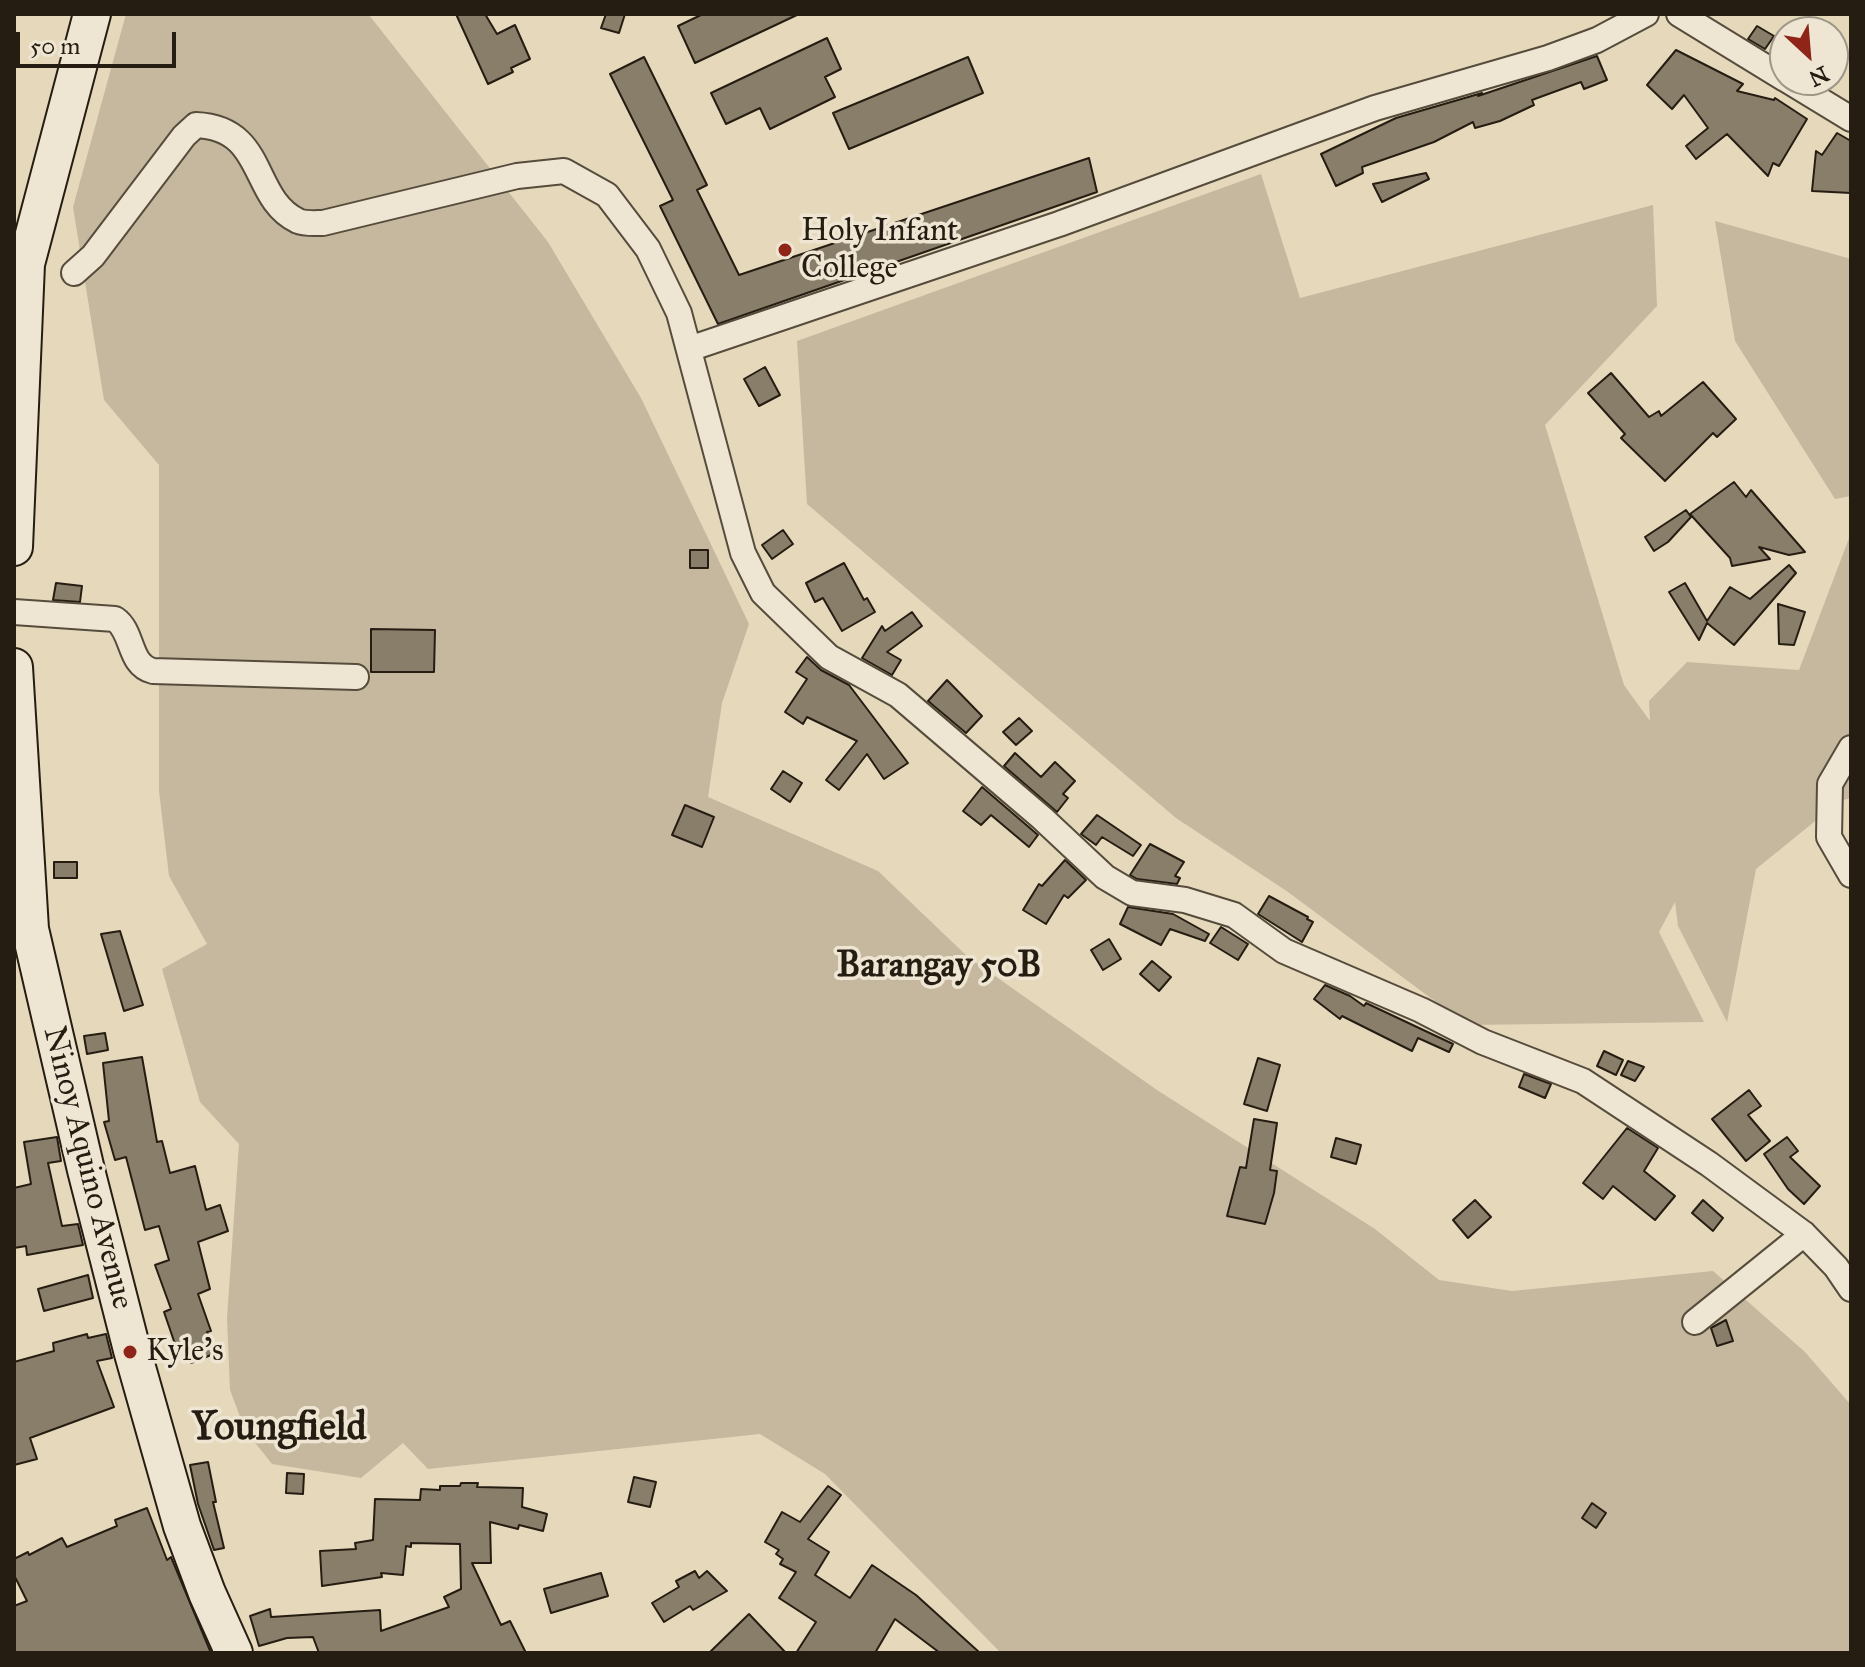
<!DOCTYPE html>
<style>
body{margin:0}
#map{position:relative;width:1865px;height:1667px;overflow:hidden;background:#e5d8bb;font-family:"IM FELL Great Primer",serif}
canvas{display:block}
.frame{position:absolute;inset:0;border:16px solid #261d12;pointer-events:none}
.north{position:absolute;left:1769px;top:16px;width:80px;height:80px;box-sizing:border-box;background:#eee6d3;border:2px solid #9e9686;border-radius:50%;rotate:154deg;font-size:22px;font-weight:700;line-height:32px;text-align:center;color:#261d12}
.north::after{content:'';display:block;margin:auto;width:28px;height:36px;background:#8f2418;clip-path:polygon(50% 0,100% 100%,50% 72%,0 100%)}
.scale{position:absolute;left:16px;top:32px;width:160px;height:36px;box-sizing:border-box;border:4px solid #261d12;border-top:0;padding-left:10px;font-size:24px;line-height:28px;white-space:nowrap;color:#261d12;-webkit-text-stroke:6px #eee6d3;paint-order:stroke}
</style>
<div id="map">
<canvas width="1865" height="1667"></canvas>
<div class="frame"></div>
<div class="north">N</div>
<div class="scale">50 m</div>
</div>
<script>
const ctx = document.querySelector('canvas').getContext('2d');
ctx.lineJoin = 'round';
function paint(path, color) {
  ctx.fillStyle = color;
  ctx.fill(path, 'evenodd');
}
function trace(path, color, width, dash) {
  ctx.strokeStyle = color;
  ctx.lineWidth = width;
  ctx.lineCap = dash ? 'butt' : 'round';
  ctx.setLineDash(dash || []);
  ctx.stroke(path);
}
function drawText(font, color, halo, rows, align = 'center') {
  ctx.font = font + ' "IM FELL Great Primer",serif';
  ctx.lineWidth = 7;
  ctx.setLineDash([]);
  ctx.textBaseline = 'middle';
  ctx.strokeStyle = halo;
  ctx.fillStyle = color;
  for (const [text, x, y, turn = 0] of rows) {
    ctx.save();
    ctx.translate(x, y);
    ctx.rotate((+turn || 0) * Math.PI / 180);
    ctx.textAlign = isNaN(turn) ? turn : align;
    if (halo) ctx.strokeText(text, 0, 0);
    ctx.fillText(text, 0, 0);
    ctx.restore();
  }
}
const green = new Path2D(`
 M126,14L369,15L548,242L641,398L749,624L722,703L708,797L878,871L968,957L1157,1090L1375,1229L1439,1280L1512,1291L1713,1271L1805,1352L1851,1405V1653H1001L825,1474L760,1434L428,1469L403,1443L361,1478L272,1464L245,1430L230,1390L227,1318L239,1144L200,1102L162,969L207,944L169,876L159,791V465L104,400L73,207Z
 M1261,174L1300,298L1653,205L1657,306L1545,425L1624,685L1650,721L1649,701L1687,662L1799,670L1851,533V798L1840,801L1756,869L1727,1022L1678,926L1675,902L1659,932L1704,1022L1467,1025L1288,892L1176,818L807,504L797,341Z
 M1715,221L1851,259V496L1835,499L1735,341Z`);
const building = new Path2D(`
 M456,14H485L497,34L515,25L530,59L511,68L513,72L488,84Z
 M606,14H625L619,33L601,28Z
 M703,14H799L695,63L678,26Z
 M1757,26L1774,36L1765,49L1748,39Z
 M827,38L841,69L825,77L835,97L770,129L760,108L726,124L711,93Z
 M1676,50L1743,84L1737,91L1774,100L1775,98L1807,119L1779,166L1773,163L1768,176L1727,134L1696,159L1686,146L1708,128L1684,95L1672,109L1647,85Z
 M1597,56L1607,80L1584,89L1581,82L1532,100L1534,105L1500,121L1475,128L1473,122L1434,142L1362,167L1363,173L1336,186L1321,154L1396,118L1482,93L1478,96Z
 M644,57L707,185L697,190L739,275L1089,158L1097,192L718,324L660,206L673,200L610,74Z
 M968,57L983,93L849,149L833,113Z
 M1837,133L1851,141V193L1812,191L1816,151L1822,155Z
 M1426,173L1429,179L1382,202L1373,184Z
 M765,367L780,395L759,406L744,379Z
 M1611,373L1649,417L1659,411L1661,416L1703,382L1736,419L1717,437L1713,433L1665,481L1621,438L1625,434L1588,393Z
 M1734,482L1746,497L1751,490L1805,552L1789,555L1759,547L1770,559L1732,566L1730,558L1690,514Z
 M1686,510L1691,517L1668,542L1654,551L1645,537Z
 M783,530L793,544L772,559L762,545Z
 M690,550H708V568H690Z
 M844,563L864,600L867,598L875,612L842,631L823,598L815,602L806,583Z
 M1789,565L1796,573L1734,645L1707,623L1699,640L1669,592L1685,583L1707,621L1730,587L1750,599Z
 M56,583L82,586L80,602L53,600Z
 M1778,604L1805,612L1794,645L1779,644Z
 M912,612L922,626L887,652L901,660L892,675L862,658L882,626L885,631Z
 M371,629L435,630L434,672H371Z
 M807,657L821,670L849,685L908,763L884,779L867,754L839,790L826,780L857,741L807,717L803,724L785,712L807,679L796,672Z
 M947,680L982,716L966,733L928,701Z
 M1019,718L1032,731L1016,745L1003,732Z
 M1015,753L1041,777L1055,762L1075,781L1063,794L1068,798L1057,812L1004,766Z
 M783,771L802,783L790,802L771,789Z
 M982,787L1038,835L1029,847L991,815L981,825L963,811Z
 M685,805L714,817L702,847L672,835Z
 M1097,815L1141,845L1133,856L1102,837L1096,845L1081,834Z
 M1150,844L1184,862L1175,876L1180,878L1177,884L1137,879L1130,875Z
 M1065,860L1086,880L1068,898L1064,895L1046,924L1023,910L1039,884L1042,886Z
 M54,862H77V878H54Z
 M1269,896L1308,917L1307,919L1313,922L1302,942L1258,914Z
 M1128,907L1173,914L1209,934L1205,941L1170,929L1161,945L1120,924Z
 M1221,927L1248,944L1238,960L1210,943Z
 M120,931L143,1005L124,1011L101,934Z
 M1109,939L1121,959L1103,970L1091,950Z
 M1152,961L1171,977L1159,991L1140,974Z
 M1325,985L1350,996L1364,1006L1366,1003L1453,1044L1449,1052L1418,1038L1412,1051L1342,1016L1340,1019L1314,999Z
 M105,1033L108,1050L87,1054L84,1036Z
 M1604,1051L1623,1060L1616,1075L1597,1066Z
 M142,1057L157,1142L162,1141L170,1173L195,1166L206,1210L220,1205L228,1231L198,1242L210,1289L198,1294L211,1331L207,1332L216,1353L191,1363L182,1341L175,1344L164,1312L171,1309L155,1265L169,1260L159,1226L145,1230L126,1157L115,1160L104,1122L109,1121L103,1063Z
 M1258,1058L1280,1065L1267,1111L1244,1104Z
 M1628,1061L1644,1067L1635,1081L1621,1075Z
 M1524,1074L1551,1084L1545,1098L1519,1087Z
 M1749,1090L1761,1106L1748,1115L1770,1141L1746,1161L1712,1119Z
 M1254,1119L1277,1123L1270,1170L1277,1171L1274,1193L1265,1224L1227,1216L1240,1167L1246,1168Z
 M1627,1128L1658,1148L1644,1171L1675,1196L1655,1220L1613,1186L1603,1199L1583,1183Z
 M57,1137L61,1161L48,1163L62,1226L78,1224L83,1245L27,1255L26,1246L14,1248V1188L31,1184L24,1142Z
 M1787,1137L1798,1151L1790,1157L1820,1186L1804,1204L1788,1189L1764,1154Z
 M1336,1138L1361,1145L1356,1164L1331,1157Z
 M1475,1200L1491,1217L1468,1238L1453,1220Z
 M1703,1200L1723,1218L1713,1231L1692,1213Z
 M88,1275L93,1298L44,1311L38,1289Z
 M1726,1320L1733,1341L1717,1346L1711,1328Z
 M87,1334L88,1338L106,1334L112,1358L97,1361L114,1407L30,1438L37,1459L14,1465V1362L54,1351L53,1343Z
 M208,1462L216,1502H213L224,1548L214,1550L198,1504L190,1465Z
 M287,1473L304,1474L303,1494L286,1493Z
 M634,1477L656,1482L650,1507L628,1502Z
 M461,1483H478L477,1487L523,1488L522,1507L547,1514L543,1531L519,1525L518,1529L490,1522L491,1563H472L501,1625L510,1621L526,1653H319L313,1637L287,1638L259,1646L250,1616L270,1609L271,1617L380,1610L381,1631L449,1607L444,1597L461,1589L460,1544L411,1543V1547L406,1546L403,1575L381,1573L382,1577L322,1586L320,1551L356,1549L355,1543L373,1540L375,1499L420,1500L421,1489L440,1490V1486H460Z
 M828,1486L841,1495L808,1539L829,1552L815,1575L850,1598L872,1565L916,1595L980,1653H940L895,1619L875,1653H796L816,1622L779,1598L796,1572L780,1564L783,1559L776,1554L779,1550L765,1542L782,1512L800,1522Z
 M1592,1503L1606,1513L1596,1528L1582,1518Z
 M147,1508L167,1560L171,1557L211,1653H14V1606L27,1601L14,1575V1559L28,1552L29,1555L62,1538L67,1547L117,1526L115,1520Z
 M695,1571L699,1578L707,1571L727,1591L693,1610L690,1606L664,1622L652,1603L679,1587L676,1581Z
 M601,1573L608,1596L551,1613L544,1589Z
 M749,1614L786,1653H709Z`);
const street = new Path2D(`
 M1679,14L1785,79
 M1787,80L1851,119
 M74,273L93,256L184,136L196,125C267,128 250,198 298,221C305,224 315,223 323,223L517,176L564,171L607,195L648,249L679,313L743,553L763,593L829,657L898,695L1042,818L1105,877L1132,893L1185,900L1234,915L1284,951L1421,1010L1483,1042L1583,1081L1709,1164L1804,1234L1836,1267L1851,1289
 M689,349L1059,224L1375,108L1548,58L1597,40L1646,14
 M14,612L115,619C134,632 128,665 153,671L356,677
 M1851,748L1830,784L1829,837L1851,875
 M1695,1322L1804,1234`);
const secondary = new Path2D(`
 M14,547L26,264L92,14
 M14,667L30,929L86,1170L132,1350L182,1526L207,1593L234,1653`);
const markers = [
 [785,250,8,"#8f2418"],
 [130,1352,8,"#8f2418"]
];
const poiNames = [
 ["Holy Infant",801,232],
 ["College",801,269],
 ["Kyle's",146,1352]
];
const streetNames = [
 ["Ninoy Aquino Avenue",87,1168,76]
];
const quarterNames = [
 ["Barangay 50B",939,967]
];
const districtNames = [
 ["Youngfield",279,1429]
];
paint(green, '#c5b89e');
paint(building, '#897e6a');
trace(building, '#261d12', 2);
trace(street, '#564c3c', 28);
trace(secondary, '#261d12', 40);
trace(street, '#eee6d3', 24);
trace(secondary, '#eee6d3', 36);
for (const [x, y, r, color] of markers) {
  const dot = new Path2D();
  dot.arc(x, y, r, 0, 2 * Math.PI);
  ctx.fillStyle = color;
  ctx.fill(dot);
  trace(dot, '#eee6d3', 3);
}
drawText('32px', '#261d12', '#eee6d3', poiNames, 'left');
drawText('32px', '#261d12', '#eee6d3', streetNames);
drawText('bold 36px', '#261d12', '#eee6d3', quarterNames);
drawText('bold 40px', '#261d12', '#eee6d3', districtNames);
</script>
